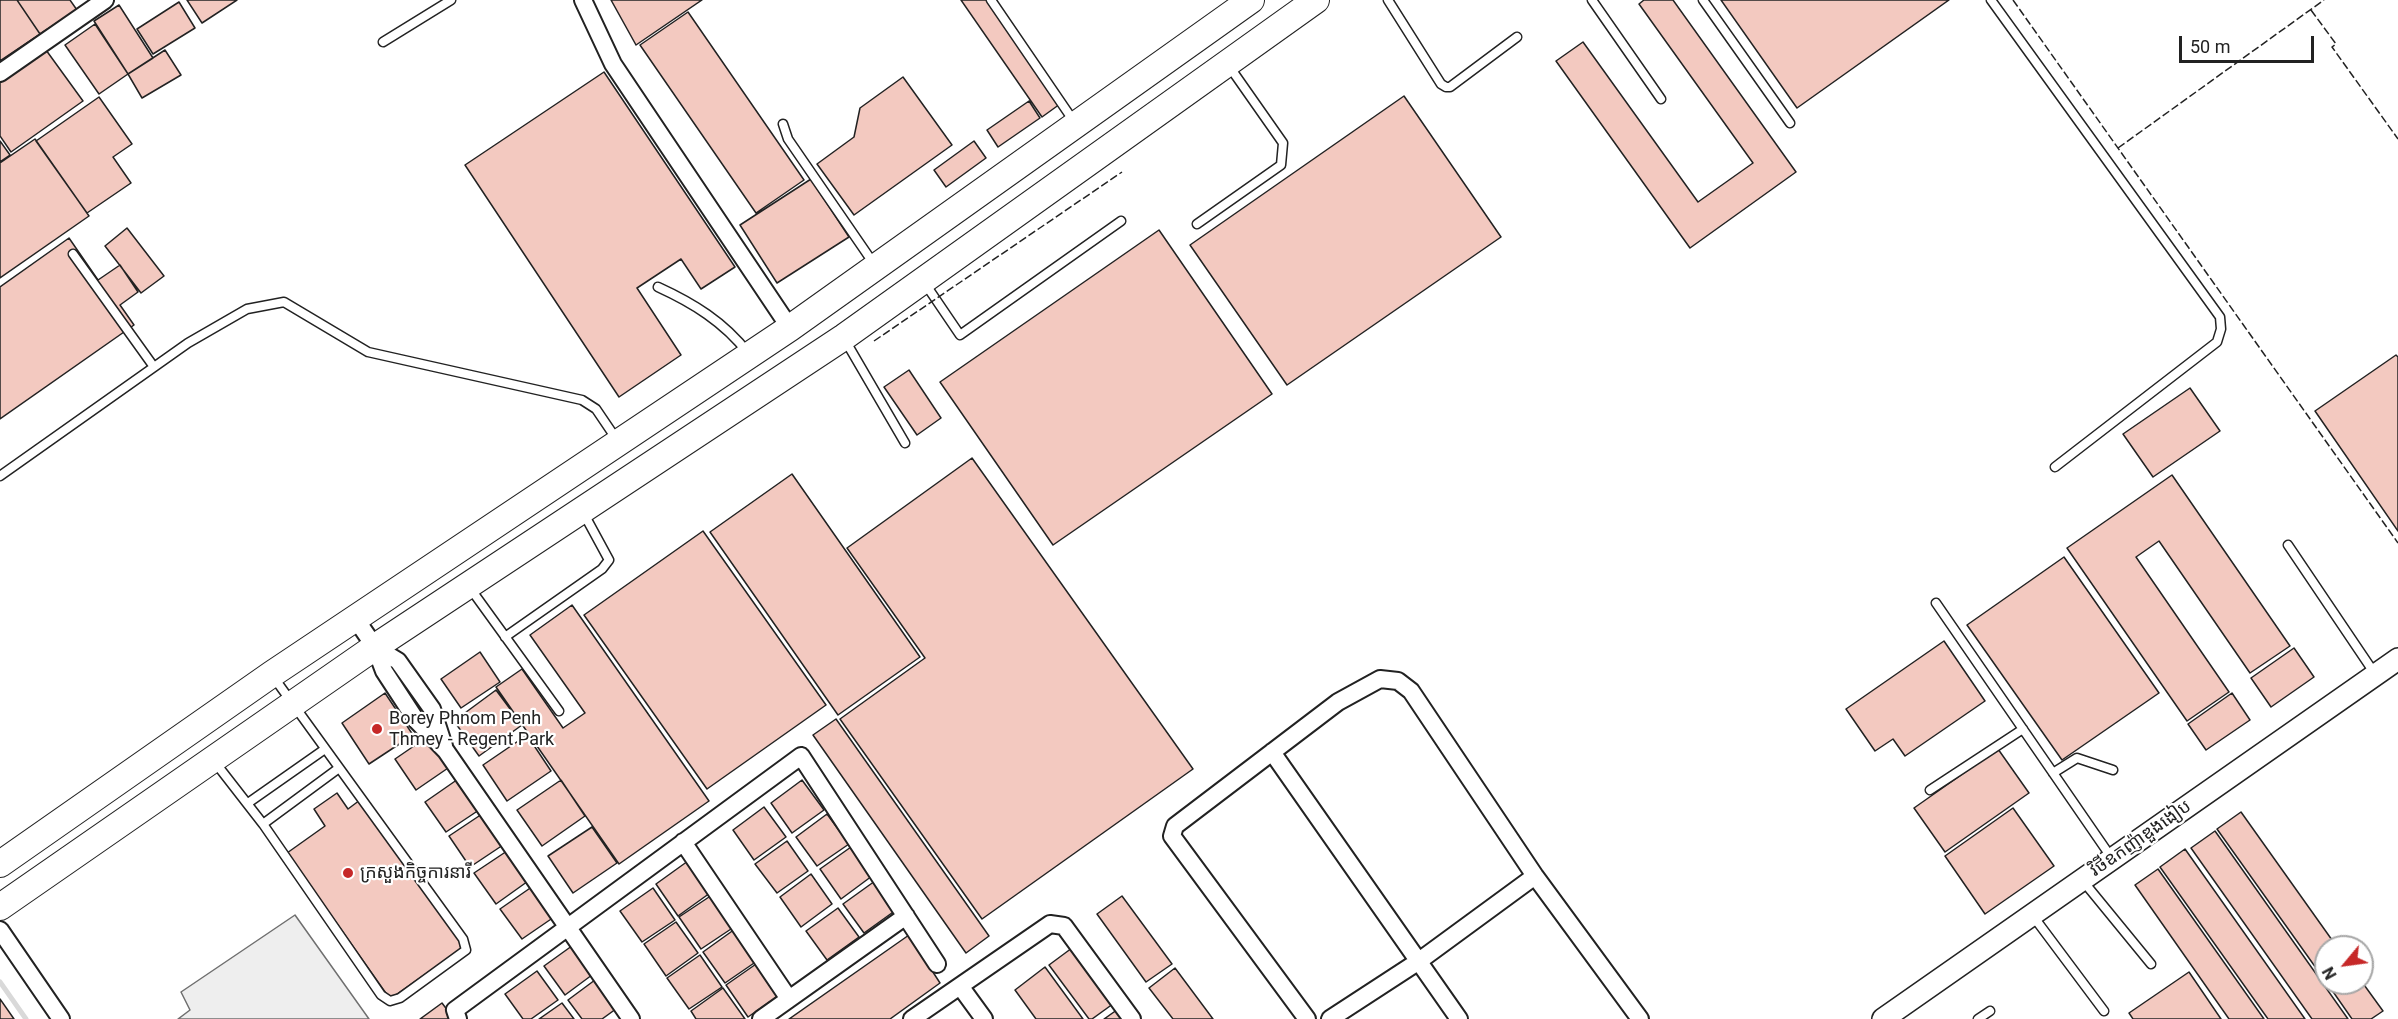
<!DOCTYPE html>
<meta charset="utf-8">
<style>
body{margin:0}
#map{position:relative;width:2398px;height:1019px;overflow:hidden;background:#fff;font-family:Roboto,sans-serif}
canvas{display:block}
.north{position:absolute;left:2314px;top:935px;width:60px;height:60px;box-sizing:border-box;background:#fff;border:2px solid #a7a7a7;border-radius:50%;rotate:241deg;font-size:16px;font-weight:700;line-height:24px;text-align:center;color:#222}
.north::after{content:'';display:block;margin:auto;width:21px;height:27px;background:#c62828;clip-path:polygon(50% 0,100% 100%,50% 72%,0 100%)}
.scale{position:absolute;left:2179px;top:36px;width:135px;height:27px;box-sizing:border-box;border:3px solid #222;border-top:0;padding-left:8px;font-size:18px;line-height:21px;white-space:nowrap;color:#222;-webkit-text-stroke:4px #fff;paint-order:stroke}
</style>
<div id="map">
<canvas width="2398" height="1019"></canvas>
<div class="north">N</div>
<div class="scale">50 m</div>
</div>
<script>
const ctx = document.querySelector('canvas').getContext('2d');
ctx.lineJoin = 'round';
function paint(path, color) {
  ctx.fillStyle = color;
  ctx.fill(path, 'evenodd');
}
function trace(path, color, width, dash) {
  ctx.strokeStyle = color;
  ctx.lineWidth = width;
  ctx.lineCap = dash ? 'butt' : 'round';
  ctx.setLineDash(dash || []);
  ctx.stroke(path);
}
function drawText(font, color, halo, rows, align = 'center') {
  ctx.font = font + ' Roboto,"Noto Sans Khmer",sans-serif';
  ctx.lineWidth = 4.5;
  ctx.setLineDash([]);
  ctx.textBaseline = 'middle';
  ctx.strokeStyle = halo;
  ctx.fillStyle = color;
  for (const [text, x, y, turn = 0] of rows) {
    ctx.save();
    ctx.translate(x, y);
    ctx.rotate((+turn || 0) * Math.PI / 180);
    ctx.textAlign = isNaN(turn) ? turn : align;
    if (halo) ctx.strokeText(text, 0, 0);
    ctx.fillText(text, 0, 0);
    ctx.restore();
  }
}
const green = new Path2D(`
 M295,915L369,1019H178L190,1010L181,992Z`);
const stream = new Path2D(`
 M0,982L26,1019`);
const building = new Path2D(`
 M0,0H17L40,34L0,61Z
 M17,0H70L77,10L40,34Z
 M187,0H237L202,23Z
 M611,0H702L636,45Z
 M961,0H988L1060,104L1042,117Z
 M1644,0H1673L1796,172L1690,248L1556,61L1583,42L1698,202L1753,163L1639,4Z
 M1721,0H1949L1797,108Z
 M179,2L195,28L153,54L137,29Z
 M119,5L153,58L128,74L94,21Z
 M688,12L804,180L756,213L640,45Z
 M95,24L128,74L99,94L65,45Z
 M46,50L83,101L11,152L0,136V83Z
 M165,50L181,75L142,98L128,74Z
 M604,72L735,267L701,289L681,259L637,288L681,355L619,397L465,165Z
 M903,77L952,145L854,215L817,164L854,137L860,108Z
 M1404,96L1501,237L1287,385L1190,245Z
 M99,97L132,144L113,157L131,183L87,213L36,141Z
 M1029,101L1040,118L998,147L987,130Z
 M35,139L89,216L0,278V163Z
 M0,141L10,155L0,162Z
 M974,141L986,158L946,187L934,170Z
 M811,179L849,237L777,283L740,225Z
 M127,228L164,276L141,293L105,246Z
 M1159,230L1272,394L1053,545L940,382Z
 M69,238L98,280L120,265L138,292L120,305L134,325L0,419V287Z
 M2396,355L2398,357V531L2315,411Z
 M909,370L941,418L917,435L884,387Z
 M2190,388L2220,431L2153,477L2123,434Z
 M972,458L1193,769L982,919L840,719L925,658L847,548Z
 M792,474L920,657L838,715L710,532Z
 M2172,475L2290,646L2250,673L2159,541L2136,557L2229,692L2187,721L2067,548Z
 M703,531L826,705L707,789L584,615Z
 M2064,557L2159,693L2062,760L1967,625Z
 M572,605L709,801L619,864L496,687L522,669L563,728L585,713L530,635Z
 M1944,641L1985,701L1905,756L1893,739L1875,751L1846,709Z
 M2294,648L2314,677L2271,707L2251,678Z
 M480,652L500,682L461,708L441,679Z
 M496,690L522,725L479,756L454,721Z
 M385,693L413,735L369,764L342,723Z
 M2232,693L2250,720L2206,750L2188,724Z
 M836,719L989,936L966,953L813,735Z
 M430,735L451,766L416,790L395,759Z
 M527,735L551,771L507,801L483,765Z
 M1998,749L2029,793L1945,852L1914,808Z
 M461,777L482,808L446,832L425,802Z
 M561,780L585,816L542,846L517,810Z
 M802,780L824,810L792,833L771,803Z
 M337,793L348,809L360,800L459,939L461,949L390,999L287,853L325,826L314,809Z
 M764,807L786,837L754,860L733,830Z
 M2013,808L2054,866L1985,914L1945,856Z
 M485,812L506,843L470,867L449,836Z
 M2241,812L2337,947H2326V982L2217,829Z
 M827,814L849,844L817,866L796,837Z
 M592,827L617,863L573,893L548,856Z
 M2215,831L2348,1019H2312L2191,848Z
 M787,841L808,871L777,893L755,864Z
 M851,847L872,876L841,899L820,869Z
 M510,849L531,879L496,904L474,873Z
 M2185,849L2305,1019H2268L2160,867Z
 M688,861L710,893L678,916L656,884Z
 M2158,869L2264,1019H2229L2135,885Z
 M811,874L832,904L801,927L780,897Z
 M875,881L896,910L864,933L843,904Z
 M536,884L557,915L522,939L500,909Z
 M653,888L675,920L642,942L620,911Z
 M712,895L734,927L701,949L679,917Z
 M1122,896L1172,964L1146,982L1097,914Z
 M838,908L859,937L827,960L806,931Z
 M676,922L698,953L666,976L644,944Z
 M735,929L757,961L725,983L703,952Z
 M909,935L940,983L890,1019H789Z
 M576,943L596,972L565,995L544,966Z
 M1076,945L1117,1001L1092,1019H1089L1049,965Z
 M700,955L722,987L689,1009L667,978Z
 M759,962L781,994L748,1017L726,985Z
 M1045,967L1083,1019H1036L1015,990Z
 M1175,968L1213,1019H1173L1149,988Z
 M537,971L558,1000L531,1019H523L505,994Z
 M2189,972L2221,1019H2133L2129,1013Z
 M599,977L620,1006L602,1019H582L568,1000Z
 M2362,982L2383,1011L2371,1019H2352L2327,983Z
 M723,988L745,1019H696L691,1011Z
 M0,999L14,1019H0Z
 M442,1003L454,1019H420Z
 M562,1003L574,1019H539Z
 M1121,1007L1129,1019H1104Z`);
const service = new Path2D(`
 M991,0L1075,123
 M1388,0L1441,84L1446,87H1450L1517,37
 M1592,0L1661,99
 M1703,0L1790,123
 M1991,0L2220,317L2221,329L2217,342L2055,467
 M383,42L451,0
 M783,124L788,139L874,264
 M1197,224L1281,165L1283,143L1229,66
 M73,254L154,367
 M924,282L960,335L1121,221
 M658,287C693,303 724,322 748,353
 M845,340L905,443
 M0,476L188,343L247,309L284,302L368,352L582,400L596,409L617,440
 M2288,545L2375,674
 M470,588L559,711
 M1936,603L2111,857
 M505,637L602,569L609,560L584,514
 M214,761L263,824L339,768
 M2053,773L2077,758L2113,770
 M1930,790L2023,729
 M248,803L325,749
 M263,824L381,995L390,1001L400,998L466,950L463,939L272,675
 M2083,881L2151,964
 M2033,916L2104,1011
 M1978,1019L1990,1011`);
const minor = new Path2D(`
 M583,0L613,64L790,328
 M0,73L105,0
 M355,618L375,647L384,671L416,720L446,751L631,1019
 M375,647L398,661L432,709L444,746
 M1272,752L1459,1019
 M683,842L789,999
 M0,930L61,1019
 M960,986L984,1019
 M458,1019L455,1010L801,756L937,964
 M761,1019L906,916
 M912,1019L1050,924L1064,926L1132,1019
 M1307,1019L1172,836L1175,826L1338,702L1380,679L1398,681L1411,691L1535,876L1640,1019
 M1330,1019L1419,961L1535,876`);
const tertiary = new Path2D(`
 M1883,1019L2398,659`);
const primary = new Path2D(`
 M0,864L272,674L790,328L1251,0
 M0,907L375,647L844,337L1316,0`);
const fence = new Path2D(`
 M2013,0L2398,543
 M2311,10L2336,44L2332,47L2398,139
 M2118,148L2324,0
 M874,341L1122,172`);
const markers = [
 [377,729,6,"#c62828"],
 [348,873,6,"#c62828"]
];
const poiNames = [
 ["Borey Phnom Penh",389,719],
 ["Thmey - Regent Park",389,740],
 ["ក្រសួងកិច្ចការនារី",360,873]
];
const streetNames = [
 ["វិថីឧកញ៉ាឌួងងៀប",2141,839,-35]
];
paint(green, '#eee');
trace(green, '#6f6f6f', 1.5);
trace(stream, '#d9d9d9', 5);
paint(building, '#f3c9c0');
trace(building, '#222', 1.5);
trace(service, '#222', 11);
trace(minor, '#222', 20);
trace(tertiary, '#222', 24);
trace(primary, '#222', 28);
trace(service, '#fff', 8);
trace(minor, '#fff', 16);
trace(tertiary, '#fff', 21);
trace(primary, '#fff', 26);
trace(fence, '#222', 1.5, [8, 3]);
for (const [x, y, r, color] of markers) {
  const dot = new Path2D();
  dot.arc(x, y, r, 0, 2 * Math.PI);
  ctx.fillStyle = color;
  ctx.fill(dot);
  trace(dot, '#fff', 2);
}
drawText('18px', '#222', '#fff', poiNames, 'left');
drawText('18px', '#222', '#fff', streetNames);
</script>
